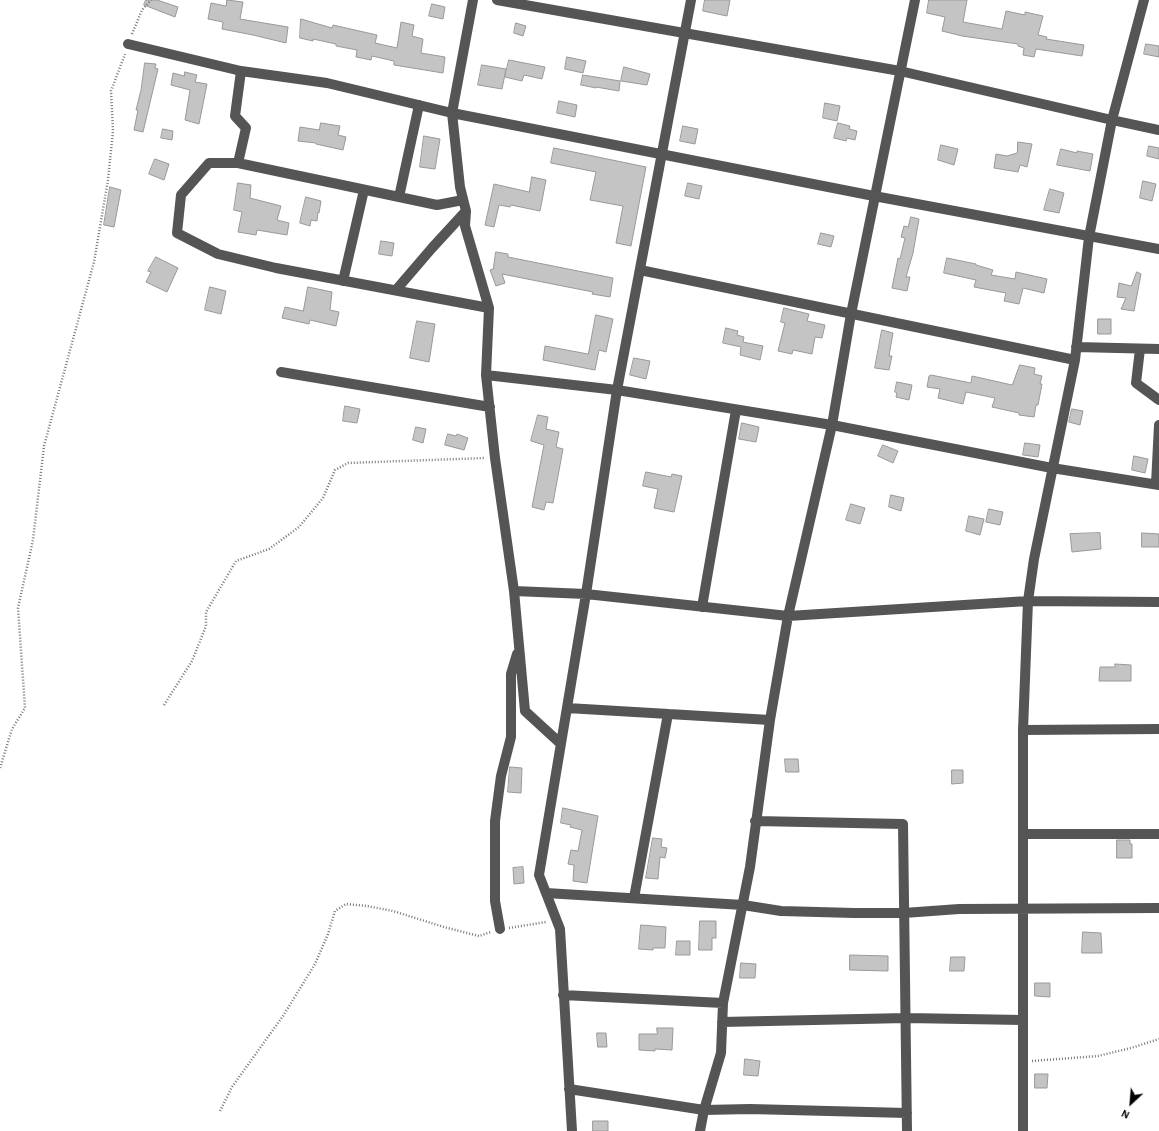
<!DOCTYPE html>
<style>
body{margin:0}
#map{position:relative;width:1159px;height:1131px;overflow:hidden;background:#fff;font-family:"Alegreya Sans",sans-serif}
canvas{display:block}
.north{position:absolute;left:1111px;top:1083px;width:40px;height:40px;-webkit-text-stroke:3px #fff;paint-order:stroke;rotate:206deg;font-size:11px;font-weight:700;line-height:16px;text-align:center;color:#000}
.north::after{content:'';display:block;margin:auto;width:14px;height:18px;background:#000;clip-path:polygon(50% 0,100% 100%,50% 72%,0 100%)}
</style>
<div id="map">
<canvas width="1159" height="1131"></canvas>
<div class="north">N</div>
</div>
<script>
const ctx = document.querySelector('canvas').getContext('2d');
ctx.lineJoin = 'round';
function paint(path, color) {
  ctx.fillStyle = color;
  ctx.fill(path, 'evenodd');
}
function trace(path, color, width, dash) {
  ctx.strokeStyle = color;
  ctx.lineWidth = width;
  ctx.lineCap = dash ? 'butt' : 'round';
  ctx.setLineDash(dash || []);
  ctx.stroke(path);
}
const building = new Path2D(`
 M146,0H157L178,7L175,17L144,5Z
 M227,0L243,2L240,19L288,27L286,43L253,35L222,29L223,22L208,19L211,3L226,6Z
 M705,0H730L727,16L703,11Z
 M929,0H967L963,22L1002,29L1006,11L1025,15V12L1043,16L1038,35L1047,37L1046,39L1084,45L1082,56L1036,49L1034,57L1023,55L1024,48L1018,46V44L962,36L942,31L945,17L927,13Z
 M432,4L445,7L443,19L429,16Z
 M301,19L332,28L333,25L377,35L375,43L397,48L401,22L414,25L412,36L423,39L421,53L445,57L443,73L394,65V61L372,56L371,60L356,57L357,50L336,46V44L313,39V41L300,38Z
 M516,23L526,26L523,36L514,33Z
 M1146,44L1159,46V57L1144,54Z
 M567,57L586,61L583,73L565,69Z
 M509,60L545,67L542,79L524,75L522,81L505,77Z
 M145,63L156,64L155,68L158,69L143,132L134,130L138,110H136L141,90Z
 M482,65L506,69L502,89L478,85Z
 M624,67L650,74L647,85L621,81Z
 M185,72L197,75L195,82L207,84L199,124L185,120L190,90L171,85L173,73L184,76Z
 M583,75L620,81L619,91L596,87V88L581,85Z
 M559,101L577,105L575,117L557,113Z
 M825,103L840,106L837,121L823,118Z
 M321,123L340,126L338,135L346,137L343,150L316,144V143L298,141L300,127L319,130Z
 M838,123L850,126L849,129L857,131L855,140L847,138L846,141L834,138Z
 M683,126L698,129L695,144L680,141Z
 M163,129L173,131L172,140L161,138Z
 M424,136L440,139L435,169L420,167Z
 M1018,142L1032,144L1027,167L1020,165L1018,172L994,168L996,154L1007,156L1017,153Z
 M941,145L958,149L954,165L938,160Z
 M1149,146L1159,148V159L1147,156Z
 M554,148L646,167L631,246L616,243L623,206L590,200L596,172L551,163Z
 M1061,149L1077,153V151L1093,154L1090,171L1057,165Z
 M155,159L169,164L164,180L149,174Z
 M532,177L546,180L540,211L511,205L510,207L499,205L494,227L485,225L494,184L529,192Z
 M1143,181L1156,184L1152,201L1140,198Z
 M238,183L251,185L250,198L281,206L277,220L289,223L287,235L257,230L256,235L238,232L242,212L234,210Z
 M688,183L702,186L699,199L685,196Z
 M110,187L121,190L114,227L104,225Z
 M1050,189L1064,193L1059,213L1044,210Z
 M306,197L321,201L319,213L318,212L317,221L311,220L310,226L300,223Z
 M911,217L919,219L913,253L906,277H910L907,291L892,288L898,258L900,259L905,238L901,237L904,226L908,227Z
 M821,233L834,236L831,247L818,244Z
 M381,241L394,243L392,256L379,254Z
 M496,252L508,254V257L613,278L610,297L592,294L593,292L502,274L505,283L496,286L490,270L493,269Z
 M156,257L178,268L167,292L146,282L151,272L148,271Z
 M947,258L976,264V265L993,270L991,275L1015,279L1016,272L1047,279L1044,293L1023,288L1019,304L1004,301L1006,293L974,287L976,280L944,273Z
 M1137,272L1141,274L1134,311L1121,309L1126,298L1117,297L1119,283L1131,286Z
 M210,287L226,291L221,314L205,310Z
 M308,287L332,292L330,310L339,312L336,326L310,320L309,324L282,318L285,307L303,311Z
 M784,308L809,314L807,321L825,325L822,338L815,337L812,354L793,350L792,354L778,351L785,323L781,322Z
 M596,315L613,319L606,352L599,350L595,370L543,360L545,346L588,354Z
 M1098,319H1111V334H1098Z
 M417,321L435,324L429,362L410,358Z
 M726,328L738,331L737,335L744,337L743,342L763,346L760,360L740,355L741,347L723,343Z
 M882,330L893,333L889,356H892L889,370L875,368Z
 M634,358L650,361L646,379L630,375Z
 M1020,365L1035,368L1034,374L1042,376L1040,384H1042L1038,405H1036L1034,417L1019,415V413L992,407L995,398L966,392L963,404L938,398L940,389L927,387L929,376L931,375L971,383L972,376L1012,385Z
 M897,382L912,385L909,400L896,397L897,393L895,392Z
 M345,406L360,409L357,423L343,421Z
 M1072,409L1083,411L1080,425L1069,422Z
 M538,415L548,417L546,429L559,432L556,447L563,449L553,503L546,502L544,510L532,507L544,445L531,441Z
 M742,423L759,427L756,442L739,439Z
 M416,427L426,429L423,443L413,440Z
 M448,434L456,436L457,434L468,438L464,450L445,445Z
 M1025,443L1040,445L1038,457L1023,455Z
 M883,445L898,451L893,463L878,456Z
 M1134,456L1148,459L1145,473L1132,470Z
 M646,472L671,477L672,474L682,476L674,512L654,508L658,489L643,486Z
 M891,495L904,498L901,511L889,507Z
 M851,504L865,508L860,524L846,520Z
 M989,509L1003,512L1000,525L986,522Z
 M969,516L984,519L980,535L966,531Z
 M1100,533L1101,549L1072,552L1070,534Z
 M1142,533L1159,534V547H1142Z
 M1115,664L1131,665V681H1099L1100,667H1115Z
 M785,759H798L799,772H786Z
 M510,767L522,768L521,793L508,792Z
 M952,770H963V783L952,784Z
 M563,808L598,816L587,883L573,881L574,865L568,864L571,850L578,851L582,830L570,827L571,825L561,823Z
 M653,838L662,839L661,847L667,848L665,858L660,857L658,879L646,878Z
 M1117,840H1130V844H1132V858H1117Z
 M523,867L524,883L514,884L513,868Z
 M700,921H716V938H712V950H699Z
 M641,925L666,927L665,948H653V950L639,949Z
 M1083,932L1101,933L1102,953H1082Z
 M677,941H690V955H676Z
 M850,955L888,956V971L850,970Z
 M951,957H965L964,971H950Z
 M741,963L756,964L755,978H740Z
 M1035,983H1050V997L1035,996Z
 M657,1028H673L672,1050L655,1049V1051L639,1050V1034H657Z
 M597,1033H606L607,1047H598Z
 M745,1059L760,1061L758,1076L744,1075Z
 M1035,1074H1048L1047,1088H1035Z
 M593,1121H608V1131H593Z`);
const path = new Path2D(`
 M132,34L142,10L151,0
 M164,705L192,661L206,626V612L236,561L269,549L299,527L323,498L335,470L348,463L485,458
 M0,768L12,729L25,708L18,608L33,540L44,446L94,262L108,180L113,131L111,91L125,54
 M509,928L546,922
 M1032,1061L1098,1056L1131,1048L1159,1039
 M220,1111L232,1087L283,1016L315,964L328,934L335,911L346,904L367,906L393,911L444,927L479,936L491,932`);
const minor = new Path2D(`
 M473,0L452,113L460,187L466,211L465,226L489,308L486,375L495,458L514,591L525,711L561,744
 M497,0L900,71L1112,120L1159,130
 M128,44L241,71
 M238,163L246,128L235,116L241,71L327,83L452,113L874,196L1159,249
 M399,197L419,105
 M463,200L437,205L238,163H209L181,195L177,233L218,254L276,268L489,308
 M640,270L1075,360
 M343,281L364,190
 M396,290L432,248L466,211
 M1076,347L1159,349
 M1140,349L1136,383L1159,400
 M281,372L490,407
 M486,375L617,390L832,425L1052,468L1159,485
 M1156,484L1159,425
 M514,591L586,594L788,616L1028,601L1159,602
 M702,607L736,410
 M567,708L770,720
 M1023,730L1159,729
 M755,821L903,824L907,1131
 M1023,834H1159
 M546,893L743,905L781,911L854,913H904L959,909L1159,908
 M634,898L668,714
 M500,929L495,901V821L501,776L511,737V674L517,654
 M563,995L723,1003
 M722,1022L906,1018L1023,1020
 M569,1089L704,1110L750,1109L907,1113
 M572,1131L560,929L539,875L586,594L617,390L691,0
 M700,1131L704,1110L721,1053L723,1003L750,867L770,720L788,616L832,425L851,314L915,0
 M1023,1131V730L1028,601L1034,559L1075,360L1089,237L1112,120L1144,0`);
paint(building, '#c4c4c4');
trace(building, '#999', 1);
trace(path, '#777', 2.5, [1, 2]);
trace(minor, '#555', 10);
</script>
